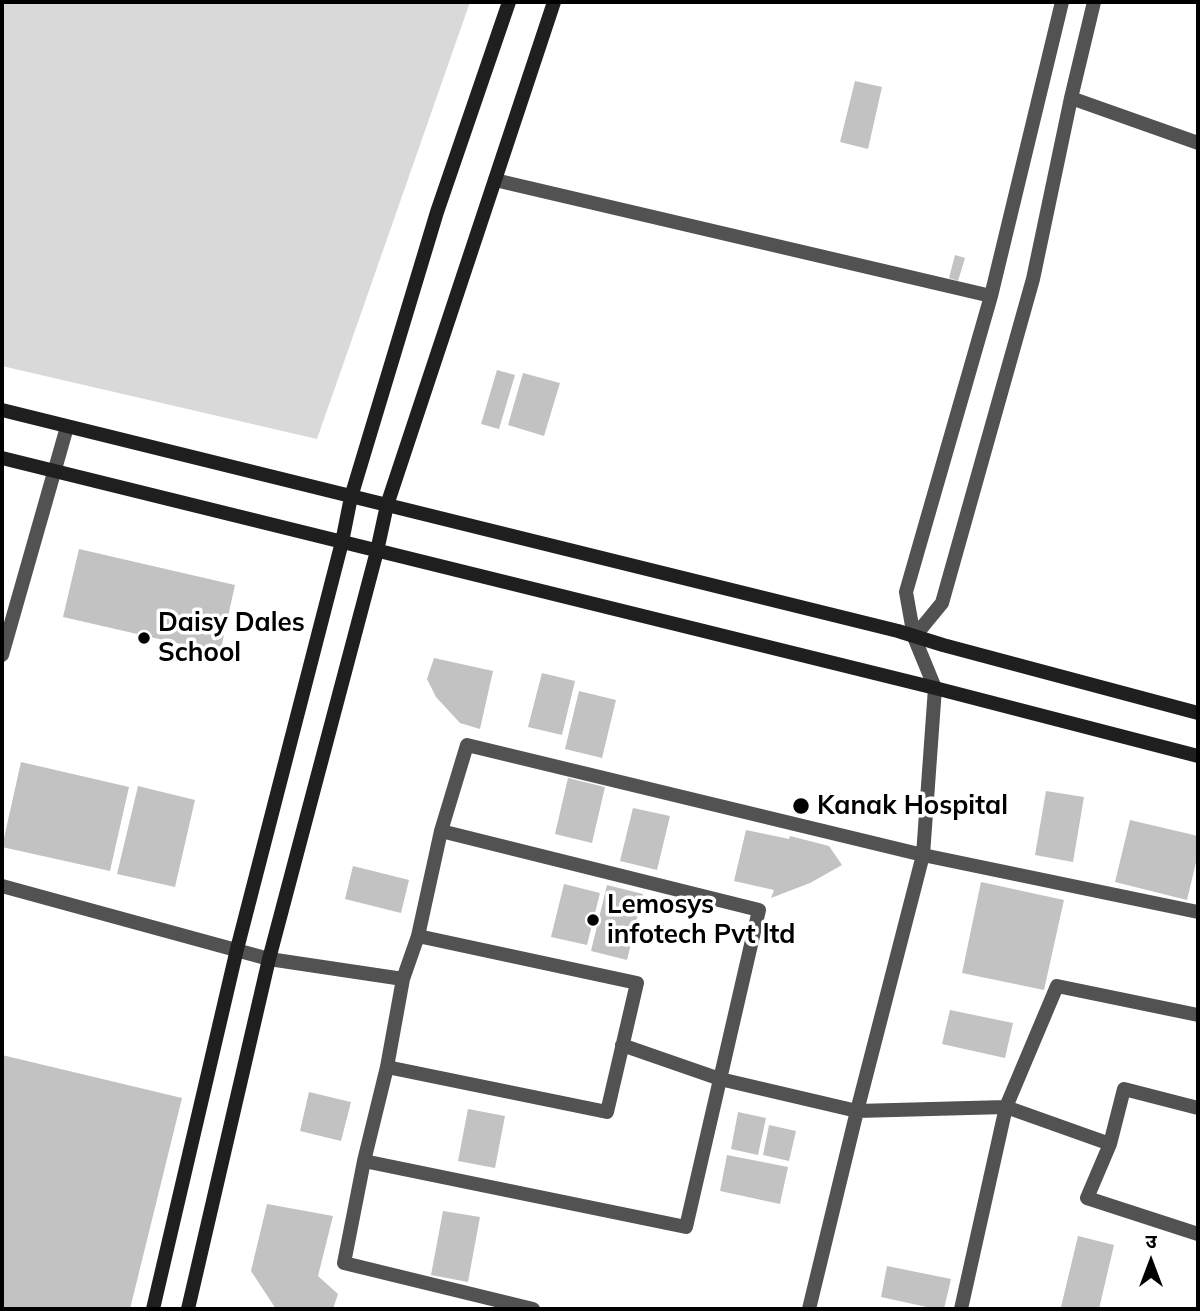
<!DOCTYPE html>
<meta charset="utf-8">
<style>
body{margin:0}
#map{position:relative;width:1200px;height:1311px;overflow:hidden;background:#fff;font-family:Mulish,"Noto Sans Devanagari",sans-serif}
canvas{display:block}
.frame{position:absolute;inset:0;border:4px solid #000;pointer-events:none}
.north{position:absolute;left:1116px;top:1227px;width:70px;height:70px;-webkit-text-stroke:5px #fff;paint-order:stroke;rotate:0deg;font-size:19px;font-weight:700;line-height:28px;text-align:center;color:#000}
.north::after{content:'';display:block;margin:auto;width:24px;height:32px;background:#000;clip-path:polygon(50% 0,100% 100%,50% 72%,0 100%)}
</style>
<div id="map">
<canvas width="1200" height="1311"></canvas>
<div class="frame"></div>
<div class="north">उ</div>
</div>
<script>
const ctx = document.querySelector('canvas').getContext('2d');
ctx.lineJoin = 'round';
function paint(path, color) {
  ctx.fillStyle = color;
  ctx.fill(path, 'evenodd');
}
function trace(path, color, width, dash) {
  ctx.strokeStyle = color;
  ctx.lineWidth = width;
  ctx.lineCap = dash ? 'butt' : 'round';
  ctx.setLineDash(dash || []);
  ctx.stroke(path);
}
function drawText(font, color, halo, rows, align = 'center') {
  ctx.font = font + ' Mulish,sans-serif';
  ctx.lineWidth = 7;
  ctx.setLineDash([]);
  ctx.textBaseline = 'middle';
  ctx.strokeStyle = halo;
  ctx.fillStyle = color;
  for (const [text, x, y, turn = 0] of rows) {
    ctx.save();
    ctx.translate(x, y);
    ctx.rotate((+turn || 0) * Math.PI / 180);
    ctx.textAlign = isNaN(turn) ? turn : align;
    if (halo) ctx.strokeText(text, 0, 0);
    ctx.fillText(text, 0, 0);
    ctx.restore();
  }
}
const green = new Path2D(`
 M2,2H470L317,439L2,366Z`);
const building = new Path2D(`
 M855,81L882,87L868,149L840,142Z
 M955,255L965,258L958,281L949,278Z
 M497,370L515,375L499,429L481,424Z
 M523,373L560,383L544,436L508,425Z
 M79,549L235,585L220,653L63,617Z
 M434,658L493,671L480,729L460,723L436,697L427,679Z
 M542,673L575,681L562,735L528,727Z
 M579,691L616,700L602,758L565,749Z
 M21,762L129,787L110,871L2,847Z
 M568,778L605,787L592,843L555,834Z
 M138,786L195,800L175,887L117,874Z
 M1046,791L1084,797L1073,862L1035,855Z
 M633,808L670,816L657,870L620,861Z
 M1130,820L1198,836V854L1187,900L1115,882Z
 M746,830L789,839L790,836L829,846L842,865L810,883L771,898L774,890L734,881Z
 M353,866L409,880L401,913L345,899Z
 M981,882L1064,900L1044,990L962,973Z
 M564,884L600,893L587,945L551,937Z
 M607,885L643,894L627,960L591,951Z
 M950,1010L1013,1023L1005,1058L942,1044Z
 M2,1055L182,1098L130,1309H2Z
 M309,1092L351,1102L341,1141L300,1131Z
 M468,1109L505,1116L495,1168L458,1161Z
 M738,1112L766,1118L758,1155L731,1149Z
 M769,1125L796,1131L789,1161L763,1155Z
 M727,1155L788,1167L780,1204L720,1191Z
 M267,1204L333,1216L318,1276L338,1294L333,1309H276L251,1271Z
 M443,1211L480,1217L468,1282L431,1275Z
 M1078,1236L1114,1245L1099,1309H1072L1061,1307Z
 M887,1266L951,1279L944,1309H936L881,1297Z`);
const street = new Path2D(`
 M1071,98L1198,143
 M495,180L991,296
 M914,637L942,603L1033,279L1071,98L1094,2
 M2,655L67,427
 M2,886L269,959L403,979
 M622,1045L720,1079L857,1111L1006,1107L1110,1144
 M387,1067L607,1112L637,983L418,936
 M1198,1108L1124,1089L1110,1144L1087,1198L1198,1234
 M364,1161L686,1227L759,910L441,831
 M533,1309L344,1263L364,1161L387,1067L403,979L418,936L441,831L467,745L923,855L1198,912
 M809,1309L857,1111L923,855L935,688L914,637L906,592L991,296L1062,2
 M961,1309L1006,1107L1057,986L1198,1015`);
const secondary = new Path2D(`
 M2,410L898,631L943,645L1198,713
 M2,458L935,688L1198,756
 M153,1309L237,949L342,542L351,497L437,212L509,2
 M188,1309L269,959L377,551L387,505L554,2`);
const markers = [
 [144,638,7,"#000"],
 [801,806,9,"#000"],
 [593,920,7,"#000"]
];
const poiNames = [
 ["Daisy Dales",158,623],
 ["School",158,653],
 ["Kanak Hospital",817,806],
 ["Lemosys",607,905],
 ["infotech Pvt ltd",607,935]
];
paint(green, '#d9d9d9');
paint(building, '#c2c2c2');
trace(street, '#525252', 14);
trace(secondary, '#1f1f1f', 14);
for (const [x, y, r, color] of markers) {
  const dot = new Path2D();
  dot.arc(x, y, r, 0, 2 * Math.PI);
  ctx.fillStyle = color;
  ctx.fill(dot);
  trace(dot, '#fff', 2.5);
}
drawText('bold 26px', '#000', '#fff', poiNames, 'left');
</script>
